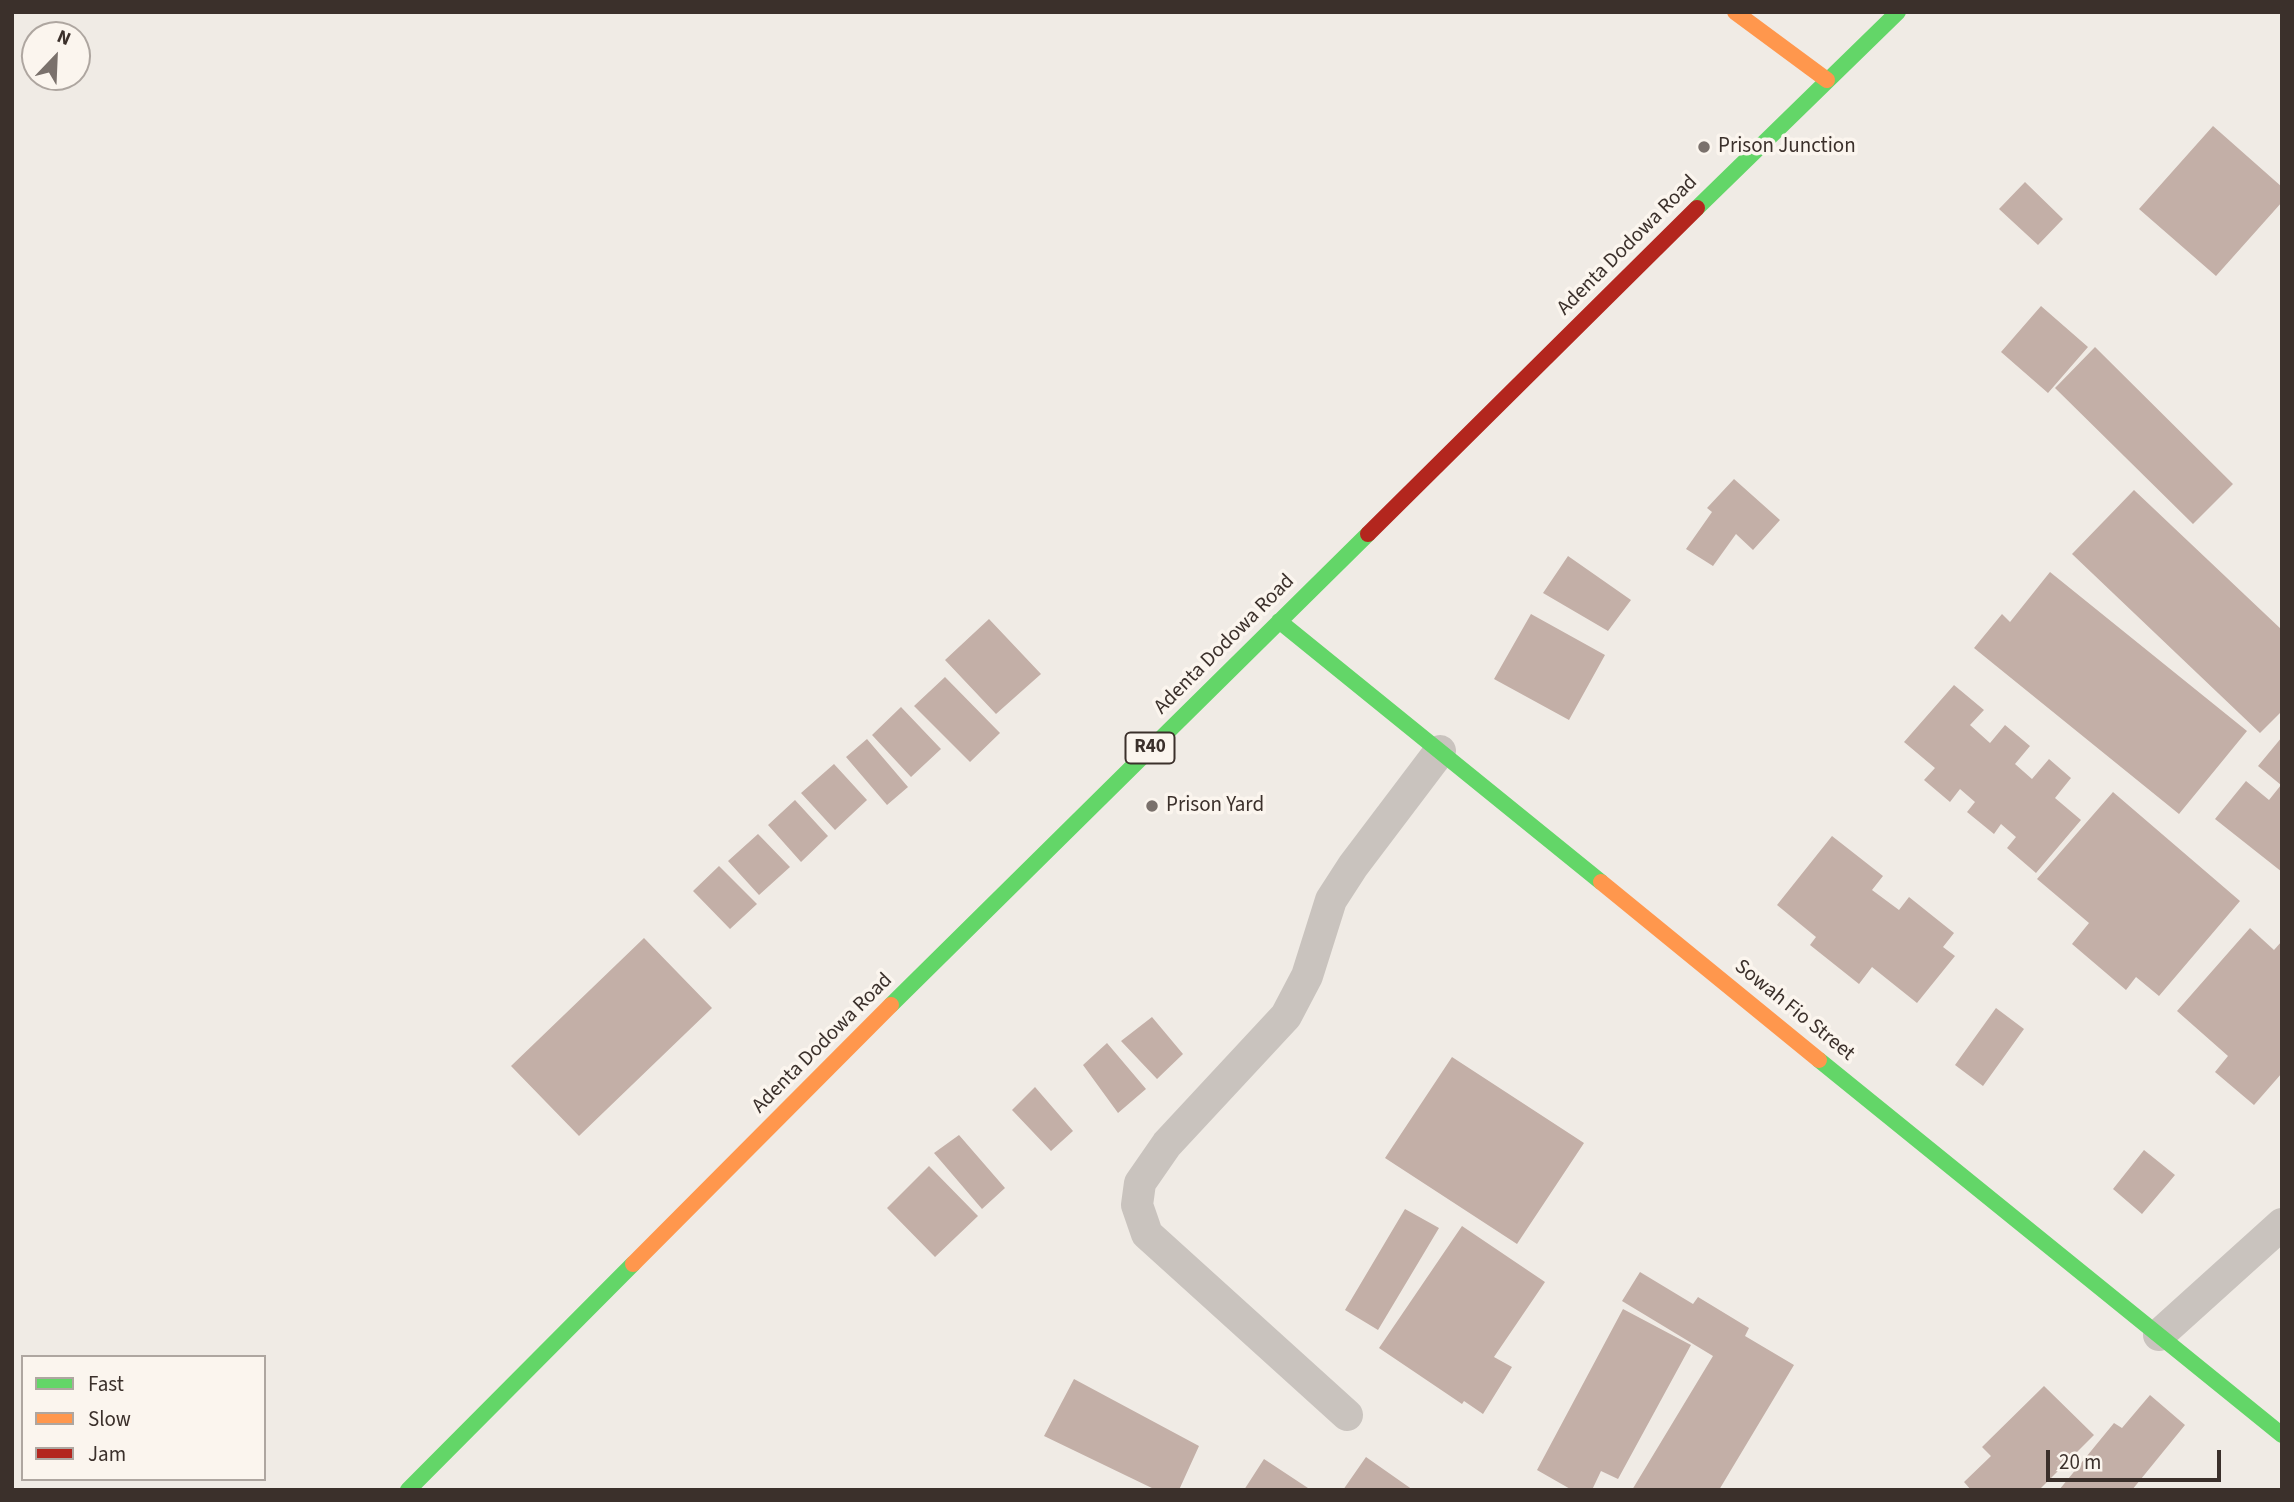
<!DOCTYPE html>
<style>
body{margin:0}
#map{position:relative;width:2294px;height:1502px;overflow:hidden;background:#f0ebe5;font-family:"Source Sans 3",sans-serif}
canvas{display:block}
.frame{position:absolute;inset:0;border:14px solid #3b302b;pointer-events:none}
.legend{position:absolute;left:21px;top:1355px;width:245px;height:126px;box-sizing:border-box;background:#fbf5ee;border:2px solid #aea6a0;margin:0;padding:9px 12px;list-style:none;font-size:21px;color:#3b302b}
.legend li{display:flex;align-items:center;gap:14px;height:35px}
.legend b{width:35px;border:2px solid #aea6a0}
.north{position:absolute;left:21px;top:21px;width:70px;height:70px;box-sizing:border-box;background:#fbf5ee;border:2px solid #aea6a0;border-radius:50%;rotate:23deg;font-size:19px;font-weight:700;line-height:28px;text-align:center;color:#3b302b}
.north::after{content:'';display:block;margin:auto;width:24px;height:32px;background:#7a716c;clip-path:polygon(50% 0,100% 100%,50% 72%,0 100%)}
.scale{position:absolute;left:2046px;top:1450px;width:175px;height:32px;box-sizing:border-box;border:4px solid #3b302b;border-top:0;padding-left:9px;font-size:21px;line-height:24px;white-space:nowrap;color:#3b302b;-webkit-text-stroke:5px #fbf5ee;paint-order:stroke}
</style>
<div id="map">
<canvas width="2294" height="1502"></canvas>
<div class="frame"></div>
<ul class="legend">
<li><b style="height:9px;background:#63d668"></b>Fast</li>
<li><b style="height:9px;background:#ff974d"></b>Slow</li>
<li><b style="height:9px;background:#b3261e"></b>Jam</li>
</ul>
<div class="north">N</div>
<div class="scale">20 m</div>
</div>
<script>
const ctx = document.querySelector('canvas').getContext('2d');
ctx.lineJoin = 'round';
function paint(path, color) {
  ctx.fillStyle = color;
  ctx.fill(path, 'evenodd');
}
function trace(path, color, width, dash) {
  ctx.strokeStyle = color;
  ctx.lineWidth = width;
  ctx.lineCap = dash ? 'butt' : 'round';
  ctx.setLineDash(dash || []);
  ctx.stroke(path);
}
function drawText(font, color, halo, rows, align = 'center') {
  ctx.font = font + ' "Source Sans 3",sans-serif';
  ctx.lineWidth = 7;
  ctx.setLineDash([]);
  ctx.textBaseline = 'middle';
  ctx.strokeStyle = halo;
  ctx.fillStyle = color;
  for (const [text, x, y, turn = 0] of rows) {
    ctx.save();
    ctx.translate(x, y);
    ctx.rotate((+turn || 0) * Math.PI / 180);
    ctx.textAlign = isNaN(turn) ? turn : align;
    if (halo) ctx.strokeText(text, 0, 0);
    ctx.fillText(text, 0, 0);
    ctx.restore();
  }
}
const building = new Path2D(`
 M2213,126L2282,187V202L2216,276L2139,209Z
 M2025,182L2063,219L2038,245L1999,209Z
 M2041,306L2088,347L2048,393L2001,352Z
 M2095,347L2233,484L2193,524L2055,388Z
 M1734,479L1780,520L1753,550L1736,534L1713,566L1686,549L1712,512L1707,508Z
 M2134,490L2282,630V711L2260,733L2072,554Z
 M1568,556L1631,600L1608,631L1543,593Z
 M2050,572L2247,731L2179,814L1974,648L2002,614L2010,622Z
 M1531,614L1605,655L1569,720L1494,679Z
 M989,619L1041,674L996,714L945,660Z
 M945,677L1000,733L970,762L914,706Z
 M1954,685L1984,710L1970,725L1990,743L2005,725L2030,746L2015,764L2032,779L2049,759L2071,778L2055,798L2081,820L2036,873L2007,848L2016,837L2001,824L1994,834L1967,812L1975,802L1960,789L1950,802L1924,780L1935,768L1904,742Z
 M901,707L941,749L911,777L872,735Z
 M2282,737V872L2215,819L2246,781L2269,800L2281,785L2258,766Z
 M867,739L908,787L887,805L846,757Z
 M834,764L867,800L835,830L801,793Z
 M2113,792L2240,901L2159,996L2136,977L2126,990L2072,944L2089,923L2037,879Z
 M795,800L828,836L801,862L768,825Z
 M758,834L790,867L759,895L728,861Z
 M1832,836L1883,876L1872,890L1899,910L1909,897L1954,933L1943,947L1955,956L1917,1003L1872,967L1859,984L1810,945L1816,937L1777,905Z
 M719,866L757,904L730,929L693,891Z
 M2250,928L2274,950L2282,941V1073L2254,1105L2215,1072L2228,1056L2177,1011Z
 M644,938L712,1008L579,1136L511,1066Z
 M1996,1008L2024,1029L1983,1086L1955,1065Z
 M1152,1017L1183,1054L1157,1079L1121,1041Z
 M1107,1043L1146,1089L1118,1113L1083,1065Z
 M1452,1057L1584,1143L1517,1244L1385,1158Z
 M1035,1087L1073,1131L1051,1151L1012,1110Z
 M959,1135L1005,1188L982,1209L934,1153Z
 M2144,1150L2175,1175L2142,1214L2113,1189Z
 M929,1166L978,1216L935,1257L887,1208Z
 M1405,1209L1439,1228L1378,1330L1345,1310Z
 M1462,1226L1545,1282L1494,1357L1512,1367L1483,1414L1464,1401L1462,1404L1379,1348Z
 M1640,1272L1693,1304L1698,1297L1749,1328L1745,1336L1794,1365L1719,1490H1632L1713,1356L1622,1301Z
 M1623,1309L1691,1345L1618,1479L1601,1471L1592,1490H1572L1537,1470Z
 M1074,1379L1199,1446L1179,1490H1156L1044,1436Z
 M2044,1386L2094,1435L2039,1490H1971L1964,1482L1991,1456L1982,1447Z
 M2150,1395L2185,1425L2132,1490H2059L2114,1423L2122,1428Z
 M1366,1457L1413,1490H1343Z
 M1264,1459L1311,1490H1244Z`);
const lane = new Path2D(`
 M2159,1335L2282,1224
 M1347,1415L1147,1234L1137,1205L1140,1183L1167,1144L1286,1016L1307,976L1331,900L1353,866L1440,751`);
const fast = new Path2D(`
 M1697,208L1898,12
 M1279,621L1601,882
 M891,1005L1368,534
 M1819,1060L2282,1435
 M408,1490L633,1264`);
const slow = new Path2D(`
 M1735,12L1827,80
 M1601,882L1819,1060
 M633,1264L891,1005`);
const jam = new Path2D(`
 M1368,534L1697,208`);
const markers = [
 [1704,147,7,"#7a716c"],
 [1152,806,7,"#7a716c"]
];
const shields = [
 [1150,748,49]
];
const shieldNames = [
 ["R40",1150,748]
];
const poiNames = [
 ["Prison Junction",1718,147],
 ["Prison Yard",1166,806]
];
const streetNames = [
 ["Adenta Dodowa Road",1628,246,-45],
 ["Adenta Dodowa Road",1225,645,-45],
 ["Sowah Fio Street",1794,1011,39],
 ["Adenta Dodowa Road",823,1044,-45]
];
paint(building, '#c3afa7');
trace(lane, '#c9c3be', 32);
trace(fast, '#63d668', 16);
trace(slow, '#ff974d', 16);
trace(jam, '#b3261e', 16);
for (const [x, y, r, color] of markers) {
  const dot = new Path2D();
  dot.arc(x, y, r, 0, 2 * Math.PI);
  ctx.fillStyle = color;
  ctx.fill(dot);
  trace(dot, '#fbf5ee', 2.5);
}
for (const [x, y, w] of shields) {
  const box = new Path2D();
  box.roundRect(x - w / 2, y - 15.5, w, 31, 5);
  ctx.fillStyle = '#fbf5ee';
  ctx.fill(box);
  trace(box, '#3b302b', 2);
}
drawText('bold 19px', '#3b302b', null, shieldNames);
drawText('21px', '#3b302b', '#fbf5ee', poiNames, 'left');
drawText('21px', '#3b302b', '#fbf5ee', streetNames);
</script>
